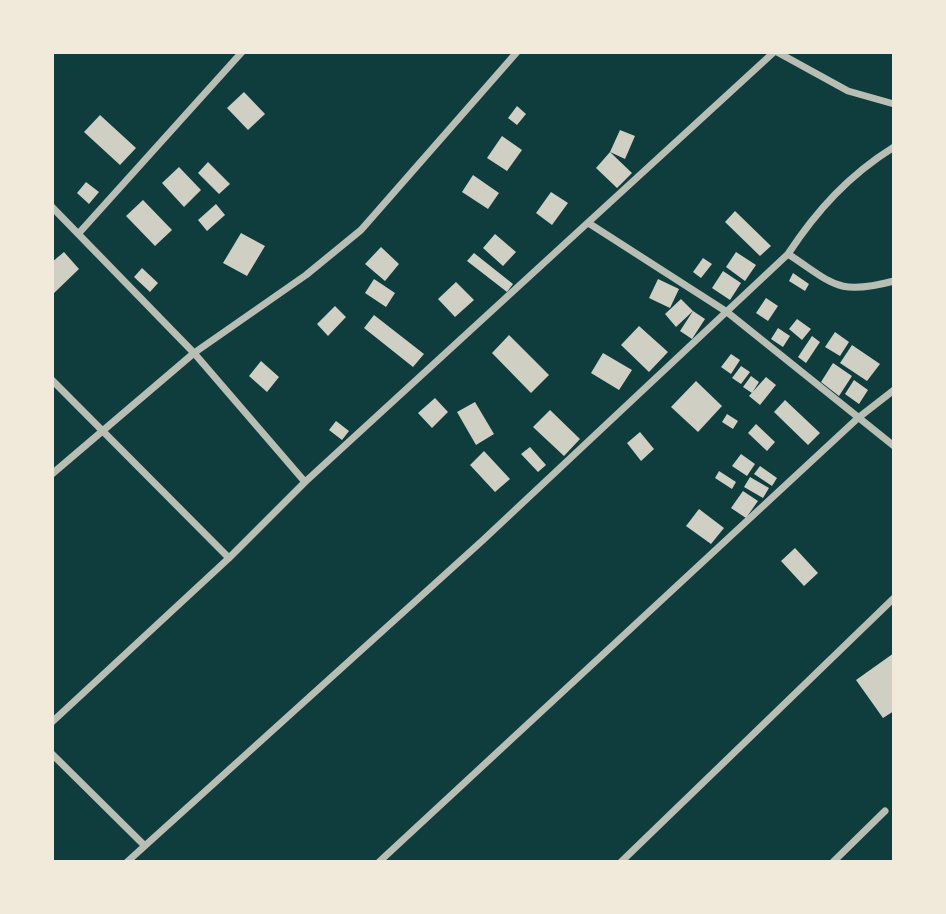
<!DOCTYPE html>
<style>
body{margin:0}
#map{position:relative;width:946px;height:914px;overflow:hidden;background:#0f3d3e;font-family:Overpass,sans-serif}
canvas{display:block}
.frame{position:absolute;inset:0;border:54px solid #f1e9da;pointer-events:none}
</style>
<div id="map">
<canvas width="946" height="914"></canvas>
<div class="frame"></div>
</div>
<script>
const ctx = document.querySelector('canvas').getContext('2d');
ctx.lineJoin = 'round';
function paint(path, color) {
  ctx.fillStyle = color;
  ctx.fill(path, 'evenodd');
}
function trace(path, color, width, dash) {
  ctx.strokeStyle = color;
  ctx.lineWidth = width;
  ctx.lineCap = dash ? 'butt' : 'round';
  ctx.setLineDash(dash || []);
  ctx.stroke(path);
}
const building = new Path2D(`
 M244,92L265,114L248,130L227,108Z
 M517,106L526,114L517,125L508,118Z
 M100,115L136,148L120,165L84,132Z
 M620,130L635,136L625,159L610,152Z
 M502,136L522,150L507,171L487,158Z
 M610,152L632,173L617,188L596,168Z
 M208,162L230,184L219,194L198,173Z
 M179,167L201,190L184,207L162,183Z
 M473,175L499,193L488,209L462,192Z
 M86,182L99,192L89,204L77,193Z
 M551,192L568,203L552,225L536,213Z
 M143,200L172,230L155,246L126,216Z
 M216,204L225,215L207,231L198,220Z
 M735,211L771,246L760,256L725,222Z
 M241,233L265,246L247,276L223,263Z
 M495,234L516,252L503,266L483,248Z
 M381,247L399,264L385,281L365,264Z
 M64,252L79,269L52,295V262Z
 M736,252L756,265L745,281L726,267Z
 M474,253L513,284L507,292L467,261Z
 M703,258L712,264L701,278L693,272Z
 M142,268L158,283L150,292L134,277Z
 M723,271L741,283L730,300L712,288Z
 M793,273L809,284L805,291L789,281Z
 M374,279L395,293L386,307L365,293Z
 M658,279L679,289L670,308L649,298Z
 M456,282L474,300L455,317L438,299Z
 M766,298L778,306L768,321L756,313Z
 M681,299L693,311L676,327L665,314Z
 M335,306L346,317L328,336L317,324Z
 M693,311L705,319L692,339L680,331Z
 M374,315L424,354L413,367L364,328Z
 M797,319L811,329L802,340L789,329Z
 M639,326L668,352L649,372L621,345Z
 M778,328L790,336L783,347L771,339Z
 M835,332L849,342L840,356L825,347Z
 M509,335L549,375L531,393L492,353Z
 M812,336L820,342L806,363L798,357Z
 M852,345L880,364L867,381L840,363Z
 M603,353L632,370L619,390L591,373Z
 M731,354L740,360L731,374L721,367Z
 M261,361L279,377L267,392L249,376Z
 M833,363L852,376L839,396L821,382Z
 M741,366L750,372L741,384L732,378Z
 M751,376L759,382L752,393L743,387Z
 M766,377L776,385L760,405L749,396Z
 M854,380L868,390L859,404L845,394Z
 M696,381L722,406L698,432L671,407Z
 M435,398L448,412L432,428L418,413Z
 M785,400L820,433L808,445L774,412Z
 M475,402L494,434L476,445L457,412Z
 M550,410L580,439L564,456L533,427Z
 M727,414L738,421L733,429L722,422Z
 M336,421L349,431L342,440L329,430Z
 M756,424L775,442L767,451L748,433Z
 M640,432L654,449L641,461L627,443Z
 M530,447L546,465L538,472L521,454Z
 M484,451L510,479L495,492L470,465Z
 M741,454L755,464L747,476L732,466Z
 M760,466L777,478L772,486L754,474Z
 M719,471L736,482L732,489L715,478Z
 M750,477L769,488L763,498L744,487Z
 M743,491L758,501L746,518L731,508Z
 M699,509L724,528L711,544L686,526Z
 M795,548L818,573L804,586L781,561Z
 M894,653V711L883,718L856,680Z`);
const minor = new Path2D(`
 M777,52L848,91L894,104
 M52,207L194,353L305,482
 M590,224L727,312L894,446
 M79,233L242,52
 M788,254C834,284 837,296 894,281
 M52,380L229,558
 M52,474L194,353L306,275L361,230L517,52
 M52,722L229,558L305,482L774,52
 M52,754L144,845
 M127,862L482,541L788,254C817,210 849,175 894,147
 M379,862L858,418L894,390
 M621,862L894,598
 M833,862L885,811`);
paint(building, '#cfcfc3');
trace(minor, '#b8beb3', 7);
</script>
